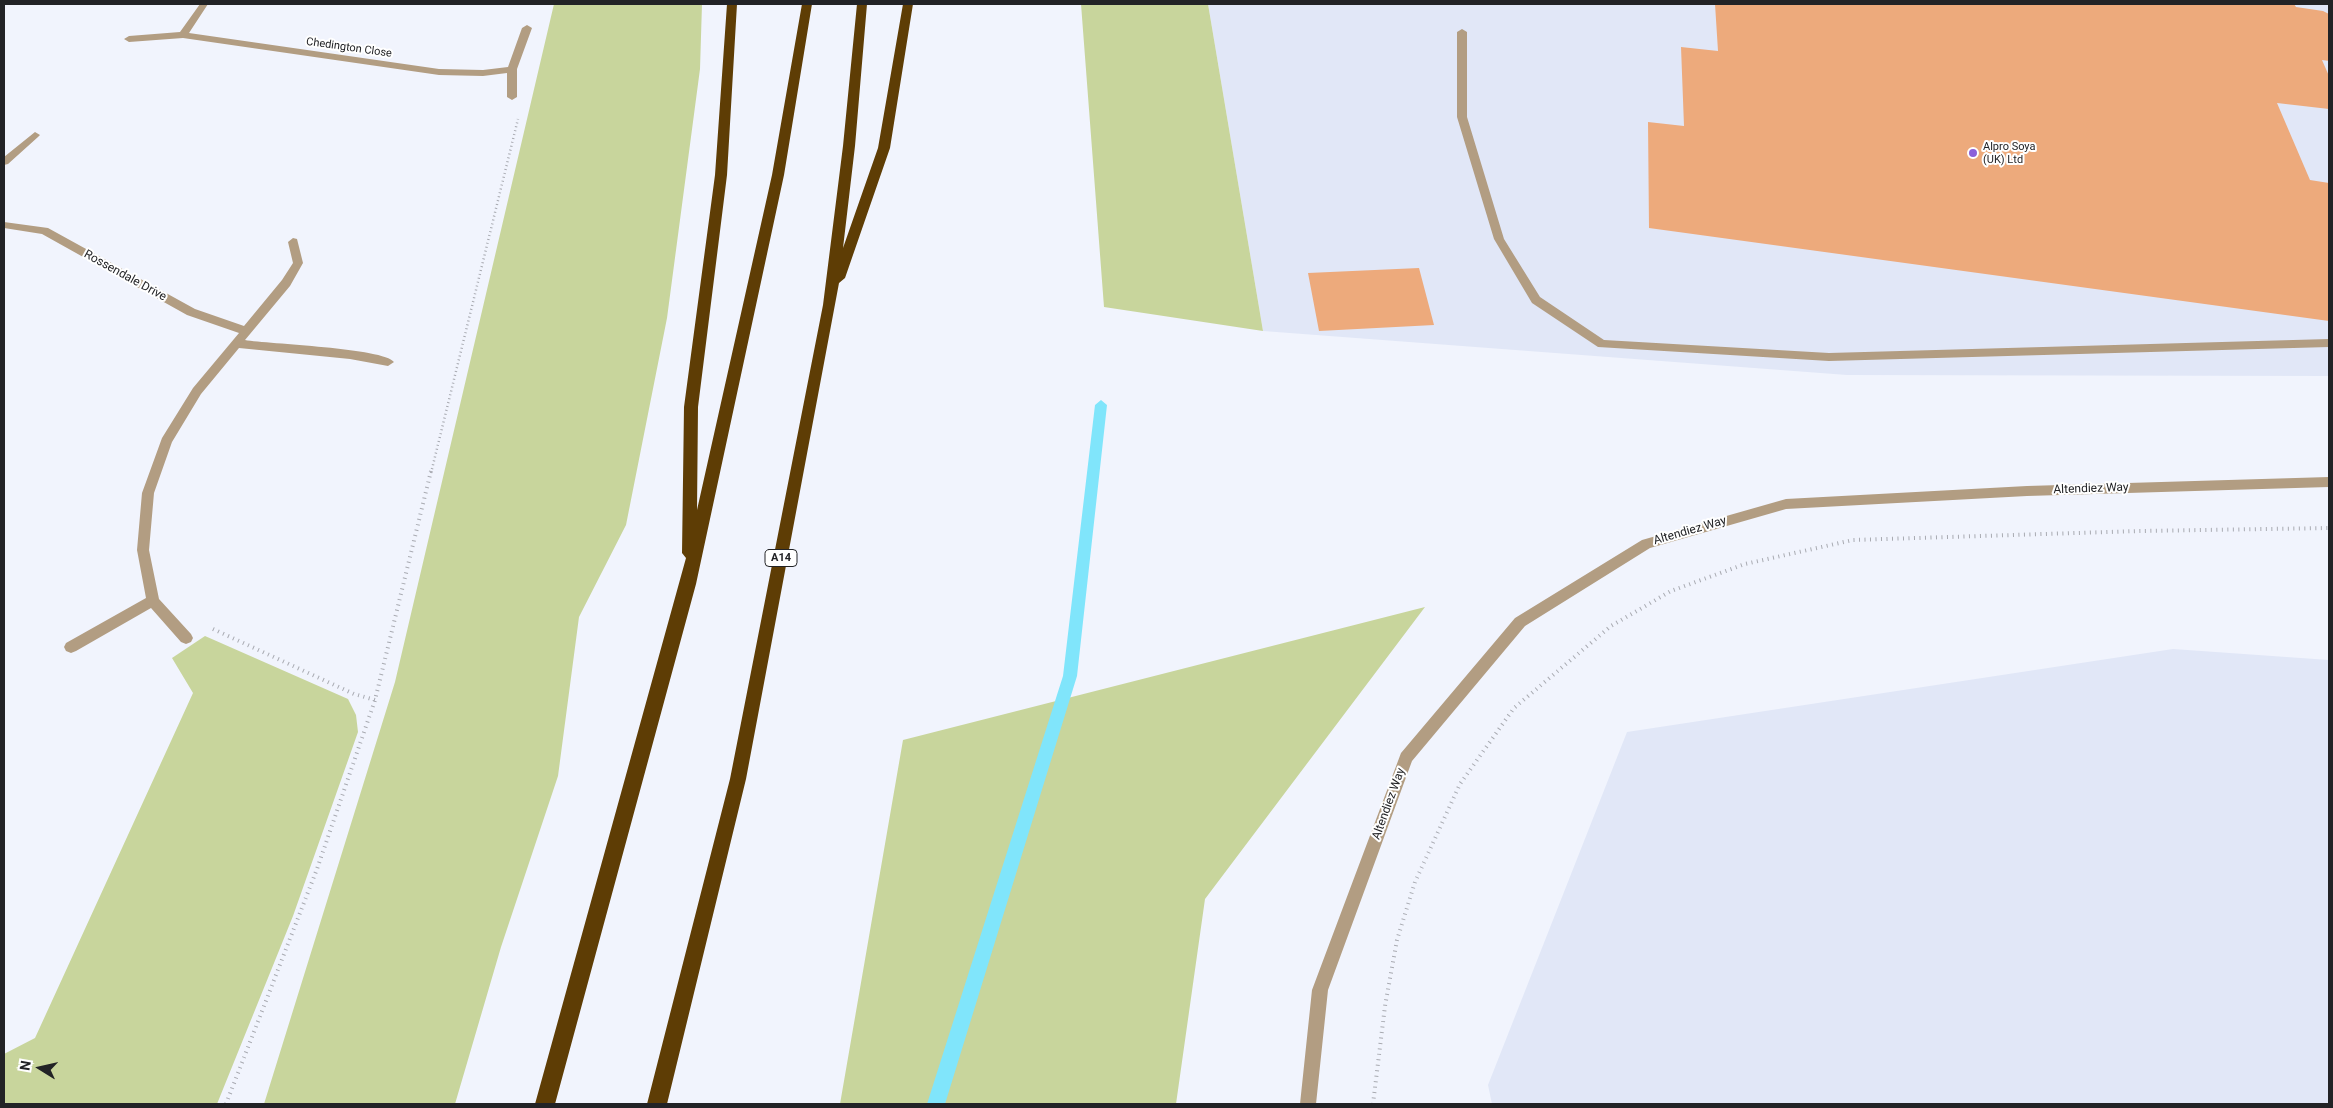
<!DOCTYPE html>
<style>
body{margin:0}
#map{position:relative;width:2333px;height:1108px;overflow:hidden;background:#f1f4fd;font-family:Roboto,sans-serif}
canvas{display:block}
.frame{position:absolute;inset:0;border:5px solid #222326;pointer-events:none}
.north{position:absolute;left:15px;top:1043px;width:50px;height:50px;-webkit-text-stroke:4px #fff;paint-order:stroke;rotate:280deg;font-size:14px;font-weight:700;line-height:20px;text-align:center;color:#222326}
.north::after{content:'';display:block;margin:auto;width:18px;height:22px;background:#222326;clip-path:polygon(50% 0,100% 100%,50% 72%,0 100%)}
</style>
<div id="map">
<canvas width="2333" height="1108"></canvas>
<div class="frame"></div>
<div class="north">N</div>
</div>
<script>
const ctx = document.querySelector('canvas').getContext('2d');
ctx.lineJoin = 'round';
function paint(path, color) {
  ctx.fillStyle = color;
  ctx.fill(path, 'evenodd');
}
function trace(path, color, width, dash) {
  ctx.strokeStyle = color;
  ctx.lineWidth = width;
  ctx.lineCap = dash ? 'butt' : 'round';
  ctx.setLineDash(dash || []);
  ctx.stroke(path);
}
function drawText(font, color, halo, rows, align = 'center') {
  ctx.font = font + ' Roboto,sans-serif';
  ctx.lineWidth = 4;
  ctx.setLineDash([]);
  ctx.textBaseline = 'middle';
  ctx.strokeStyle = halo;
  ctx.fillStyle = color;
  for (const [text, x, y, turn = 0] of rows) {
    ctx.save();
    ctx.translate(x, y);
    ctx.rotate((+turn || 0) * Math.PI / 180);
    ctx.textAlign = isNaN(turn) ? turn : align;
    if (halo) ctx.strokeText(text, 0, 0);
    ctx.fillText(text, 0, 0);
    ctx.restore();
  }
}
const built = new Path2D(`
 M1208,4H2329V376L1847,375L1263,331Z
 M2173,649L2329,660V1104H1492L1488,1085L1627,732Z`);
const green = new Path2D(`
 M554,4H702L700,69L667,318L626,525L579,617L558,776L501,947L455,1104H264L395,682Z
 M1081,4H1208L1263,331L1104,307Z
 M1425,607L1205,899L1176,1104H840L903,740Z
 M205,636L348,699L356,715L358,732L293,916L217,1104H4V1054L35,1038L193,693L172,658Z`);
const stream = new Path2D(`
 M1101,400L1107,405L1077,676L945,1104H927L1063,676L1095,405Z`);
const building = new Path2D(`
 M1715,4H2294L2296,7L2323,11L2329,14V61L2322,60L2329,76V109L2277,103L2310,180L2329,183V321L1649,228L1648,122L1684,126L1681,47L1718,51Z
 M1419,268L1434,325L1319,331L1308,273Z`);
const pathFar1 = new Path2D(`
 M431,473L518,119`);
const path = new Path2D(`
 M213,629L354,694L375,700
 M226,1104L317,869L375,700L431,471
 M1373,1104L1385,1006L1397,940L1415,882L1460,784L1514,708L1611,626L1671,591L1745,564L1853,540L2140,531L2329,528`);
const minor = new Path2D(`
 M200,4H208L189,33L439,69L483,70L508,67L522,28L527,25L532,28L517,69V97L512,100L507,97V73L483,76L439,75L183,38L129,42L124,39L129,36L180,32Z
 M1462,29L1467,32V117L1504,239L1540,297L1604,340L1829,353L2329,339V347L1829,361L1598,347L1532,303L1494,239L1457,117V32Z
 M35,132L40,135L38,137L8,164L4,165V157Z
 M4,222L48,228L195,309L244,326L282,280L293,263L288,242L293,238L297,239L303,263L290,286L245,340C268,344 384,348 394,362L388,366L350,359L239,348L201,394L172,442L154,493L149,550L159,599L191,634L193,638L191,642L186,644L181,642L151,608L76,651L71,653L66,651L64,647L66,643L146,598L137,550L142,493L162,438L193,388L239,333L187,315L42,234L4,228Z
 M2329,477V487L2027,496L1786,509L1650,548L1525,626L1412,761L1328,990L1316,1104H1300L1312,990L1401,753L1515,618L1642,540L1786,499L2027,486Z`);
const highway = new Path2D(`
 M727,4H737L727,175L698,407L697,510L772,175L802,4H812L784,175L696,584L555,1104H535L686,558L682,553L684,407L715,175Z
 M857,4H867L855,146L843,248L878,148L903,4H913L890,148L845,278L839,283L746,779L667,1104H647L730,779L823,305L843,146Z`);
const markers = [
 [1973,153,5,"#8b60da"]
];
const farStreetnames = [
 ["Chedington Close",349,48,8]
];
const farPoinames = [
 ["Alpro Soya",1983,147],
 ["(UK) Ltd",1983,160]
];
const shields = [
 [781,558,32]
];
const shieldNames = [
 ["A14",781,558]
];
const streetNames = [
 ["Rossendale Drive",125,276,29],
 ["Altendiez Way",2091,489,-2],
 ["Altendiez Way",1690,531,-16],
 ["Altendiez Way",1389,804,-70]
];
paint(built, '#e1e7f7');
paint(green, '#c8d59c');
paint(stream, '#80e5fb');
paint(building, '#edaa7c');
trace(pathFar1, '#a8aab1', 2.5, [1, 3]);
trace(path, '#a8aab1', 4, [1, 4.5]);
paint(minor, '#b29d82');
paint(highway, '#5e3d05');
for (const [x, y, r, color] of markers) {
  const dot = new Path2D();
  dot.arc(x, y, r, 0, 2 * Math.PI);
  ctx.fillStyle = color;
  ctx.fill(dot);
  trace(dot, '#fff', 2);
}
drawText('11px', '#222326', '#fff', farStreetnames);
drawText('11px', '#222326', '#fff', farPoinames, 'left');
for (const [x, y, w] of shields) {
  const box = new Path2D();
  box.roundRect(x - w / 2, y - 8.5, w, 17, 4);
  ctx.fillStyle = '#fff';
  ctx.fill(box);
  trace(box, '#222326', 1);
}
drawText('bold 11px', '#222326', null, shieldNames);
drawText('12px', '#222326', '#fff', streetNames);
</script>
